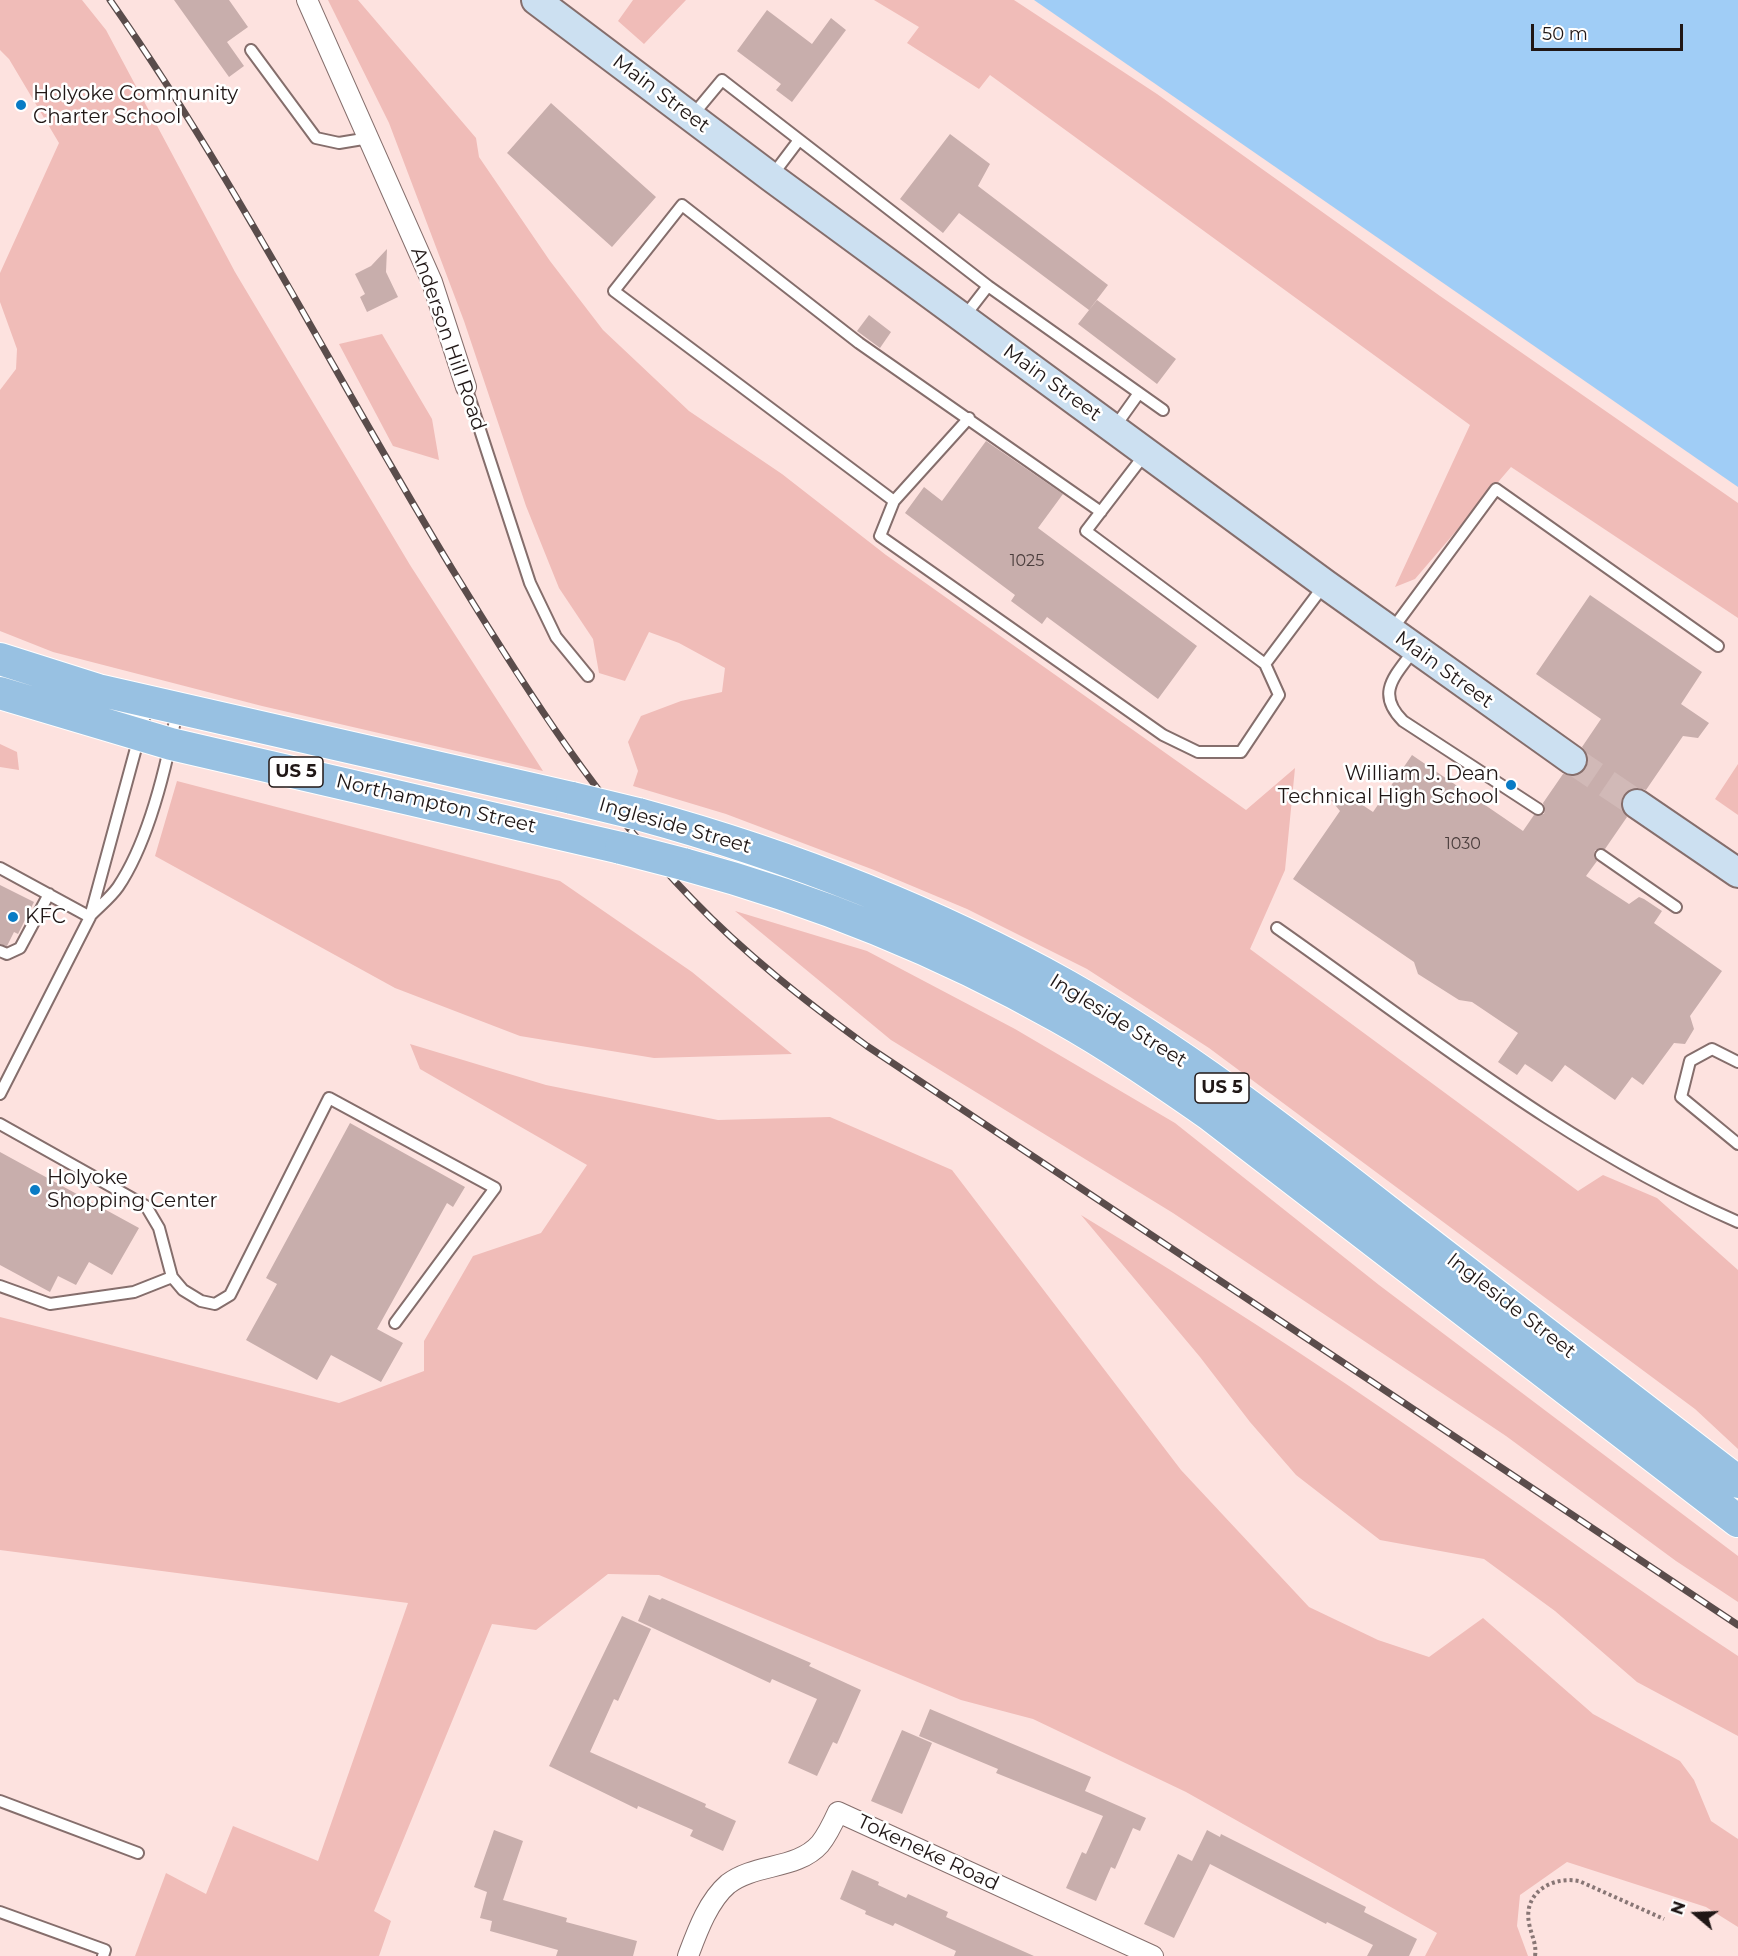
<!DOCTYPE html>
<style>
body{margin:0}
#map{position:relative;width:1738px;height:1956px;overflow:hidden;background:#fde2df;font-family:Montserrat,sans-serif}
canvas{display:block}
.north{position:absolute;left:1666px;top:1884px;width:60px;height:60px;-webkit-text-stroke:4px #fff;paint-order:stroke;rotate:289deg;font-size:16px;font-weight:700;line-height:24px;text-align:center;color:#201716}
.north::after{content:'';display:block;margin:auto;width:21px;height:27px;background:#201716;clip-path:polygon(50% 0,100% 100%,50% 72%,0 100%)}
.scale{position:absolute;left:1531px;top:24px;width:152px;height:27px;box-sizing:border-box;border:3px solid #201716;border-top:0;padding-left:8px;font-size:18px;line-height:21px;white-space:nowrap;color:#201716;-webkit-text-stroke:4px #fff;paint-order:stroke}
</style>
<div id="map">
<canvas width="1738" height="1956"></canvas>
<div class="north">N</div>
<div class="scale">50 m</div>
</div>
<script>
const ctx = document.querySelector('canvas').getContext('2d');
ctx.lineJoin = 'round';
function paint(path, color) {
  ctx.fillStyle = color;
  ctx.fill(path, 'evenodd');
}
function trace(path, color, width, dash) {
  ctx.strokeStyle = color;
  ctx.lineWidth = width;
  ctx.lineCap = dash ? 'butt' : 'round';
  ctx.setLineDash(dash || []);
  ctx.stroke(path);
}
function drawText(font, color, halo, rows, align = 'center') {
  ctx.font = font + ' Montserrat,sans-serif';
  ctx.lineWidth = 5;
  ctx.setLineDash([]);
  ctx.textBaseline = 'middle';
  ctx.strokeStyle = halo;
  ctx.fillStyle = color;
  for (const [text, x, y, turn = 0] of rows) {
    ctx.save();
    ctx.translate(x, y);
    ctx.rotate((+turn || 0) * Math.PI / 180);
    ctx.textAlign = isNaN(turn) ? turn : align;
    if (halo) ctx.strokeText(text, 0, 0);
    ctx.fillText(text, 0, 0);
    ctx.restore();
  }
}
const green = new Path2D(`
 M0,0H82L106,30L235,272L410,565L543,771L262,706L53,652L0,631V390L16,369L17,349L0,302V273L59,143L9,59L0,50Z
 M328,0H358L476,138L479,157L550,261L603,330L689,411L782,474L886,555L1246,810L1295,768L1285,870L1250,949L1578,1191L1603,1175L1657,1198L1738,1270V1449L1695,1409L1209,1048L1087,969L967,909L874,870L726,814L633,786L638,771L628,742L641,716L681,701L722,692L725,668L679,643L649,632L625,681L599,673L593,639L559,588L526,506L464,321L389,123Z
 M633,0H686L644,44L618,21Z
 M874,0H1014L1157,94L1440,296L1738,503V618L1511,467L1415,579L1395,587L1470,425L990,75L979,89L907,43L919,27Z
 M382,334L432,419L439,460L393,446L339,344Z
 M0,744L17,752L19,770L0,767Z
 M1738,764V815L1715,799Z
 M177,781L560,881L692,972L792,1054L654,1058L520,1036L395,988L155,856Z
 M735,911L867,951L1015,1029L1175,1123L1379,1285L1738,1556V1602L1676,1561L1506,1436L1173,1213L891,1040Z
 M410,1044L546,1085L718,1120L830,1117L952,1170L1181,1470L1309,1607L1378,1640L1429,1657L1483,1618L1593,1714L1680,1761L1694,1780L1711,1821L1738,1839V1927L1706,1907L1567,1862L1520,1895L1517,1926L1528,1956H1425L1437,1933L1186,1792L1033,1719L961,1700L659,1575L608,1574L536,1630L492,1624L374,1911L391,1921L379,1956H135L166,1873L206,1894L233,1826L318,1861L408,1603L0,1550V1317L339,1403L424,1371V1341L473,1256L541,1233L587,1165L420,1069Z
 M1081,1215C1200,1287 1318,1363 1432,1443C1534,1514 1634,1588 1738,1656V1736L1637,1682L1555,1611L1484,1559L1380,1540L1296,1475L1250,1422L1200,1357Z`);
const water = new Path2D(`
 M1034,0H1738V487Z`);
const building = new Path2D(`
 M174,0H229L248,27L227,42L244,66L229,77Z
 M767,10L812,44L831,18L846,30L792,102L776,90L781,84L737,51Z
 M551,103L656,197L612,247L507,153Z
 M950,134L990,164L978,186L1108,285L1089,310L959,213L943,233L900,199Z
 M387,249L386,272L398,297L367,312L360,297L365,294L355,274L371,266Z
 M1097,300L1176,359L1157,384L1078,324Z
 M869,315L891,332L880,348L857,331Z
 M986,441L1063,494L1038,528L1197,646L1158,699L1047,617L1042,624L1011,601L1015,595L905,513L924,487L942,501Z
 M1590,595L1702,672L1681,704L1709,723L1698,738L1683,736L1646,790L1638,788L1624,794L1621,803L1627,817L1605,849L1595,850L1594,855L1597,861L1586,876L1629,904L1639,897L1644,899L1662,911L1654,923L1722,971L1690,1016L1694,1029L1685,1044L1674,1043L1643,1085L1632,1077L1615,1100L1565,1065L1552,1082L1525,1064L1517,1075L1498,1062L1518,1033L1472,1002L1459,1000L1418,974L1414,962L1293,879L1340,811L1331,800L1349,796L1373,812L1412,755L1523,831L1534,815L1544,814L1545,809L1543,803L1563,774L1578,775L1586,769L1587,754L1582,747L1601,719L1536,674Z
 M0,885L34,902L18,934L14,932L7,946L0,944Z
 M350,1123L465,1187L453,1207L447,1203L377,1329L403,1343L381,1382L331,1355L317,1380L246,1340L277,1284L266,1278Z
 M0,1152L139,1228L112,1275L89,1262L76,1285L58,1276L50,1292L0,1265Z
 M649,1595L660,1600L662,1598L811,1663L809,1666L861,1690L837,1744L833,1742L817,1776L788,1763L817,1699L772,1679L770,1683L638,1621Z
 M622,1616L651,1629L618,1701L614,1699L590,1752L706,1804L705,1807L736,1821L723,1851L690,1836L693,1830L638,1806L637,1809L549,1766Z
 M930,1709L1091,1777L1085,1791L1146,1818L1140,1831L1133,1828L1115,1869L1111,1867L1096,1901L1066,1888L1082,1852L1086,1854L1103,1816L996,1773L998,1769L919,1736Z
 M902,1730L932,1743L902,1814L871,1801Z
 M494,1830L523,1841L503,1900L567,1918L566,1922L637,1941L633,1956H556L558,1950L490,1931L492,1921L480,1918L487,1892L474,1887Z
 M1207,1830L1220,1837L1221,1834L1366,1907L1364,1912L1417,1939L1409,1956H1367L1373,1945L1327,1922L1326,1924L1210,1864L1174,1938L1144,1924L1178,1854L1192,1861Z
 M852,1870L879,1882L878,1885L906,1898L908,1894L948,1912L946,1917L1034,1956H954L956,1951L895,1923L893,1926L865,1914L866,1911L840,1899Z`);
const secondaryTunnel = new Path2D(`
 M1572,760L1637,804`);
const path = new Path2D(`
 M1535,1956C1537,1944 1531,1935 1529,1923C1523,1892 1553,1876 1579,1881L1664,1919`);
const service = new Path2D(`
 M251,50L316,138L339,143L369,138
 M692,116L722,80L988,286L964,317
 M771,177L799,140
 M988,286L1163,410
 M466,387L530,583L556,637L588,676
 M969,418L894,501L614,291L682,205L859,343L1101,512
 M1114,428L1139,393
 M1145,454L1086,531L1265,664L1325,584
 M894,501L880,536L1163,735L1198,752H1241L1279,695L1265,664
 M1391,631L1496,489L1718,646
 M1414,650C1395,676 1375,693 1403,721L1538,809
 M1601,855L1676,907
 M0,868L90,917
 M92,914C101,905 111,897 118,887C149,841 167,764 177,710
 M1277,928C1425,1032 1570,1149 1738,1222
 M0,951L7,954L20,948L49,894
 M1738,1062L1712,1049L1690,1061L1681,1097L1738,1144
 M0,1094L90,917L148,704
 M0,1124L146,1206L159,1228L172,1277L183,1290L201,1301L215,1304L230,1295L329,1098L495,1188L395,1323
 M0,1286L50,1304L134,1292L172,1277
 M0,1801L138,1853
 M0,1912L105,1950L103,1956`);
const minor = new Path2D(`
 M307,0L432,282L466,387
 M688,1956C697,1932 708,1901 728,1884C755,1863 797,1870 820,1844C828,1834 833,1823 838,1812L1153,1956`);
const secondary = new Path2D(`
 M536,0L771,177L1325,584L1572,760
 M1637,804L1738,873`);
const primary = new Path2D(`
 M0,659L98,690L572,798
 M0,693L171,744L621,848
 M638,814C788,855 931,910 1067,986C1182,1051 1288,1134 1392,1215C1508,1304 1623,1393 1738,1482
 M683,864C813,899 942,951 1059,1017C1111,1046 1160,1080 1209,1114L1738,1521`);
const rail = new Path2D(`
 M110,0C239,184 340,386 457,577C527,691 598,803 692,899C745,954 805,1001 867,1046L1738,1625`);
const primaryBridge = new Path2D(`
 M572,798L638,814
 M621,848L683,864`);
const markers = [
 [21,105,6,"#087bc5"],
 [1511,785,6,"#087bc5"],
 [13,917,6,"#087bc5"],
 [35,1190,6,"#087bc5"]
];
const numberNames = [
 ["1025",1027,561],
 ["1030",1463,844]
];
const shields = [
 [296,772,54],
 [1222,1088,54]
];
const shieldNames = [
 ["US 5",296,772],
 ["US 5",1222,1088]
];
const poiNames = [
 ["Holyoke Community",33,94],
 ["Charter School",33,117],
 ["William J. Dean",1499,774,"right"],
 ["Technical High School",1499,797,"right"],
 ["KFC",25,917],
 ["Holyoke",47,1178],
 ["Shopping Center",47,1201]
];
const streetNames = [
 ["Main Street",661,94,37],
 ["Anderson Hill Road",448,339,71],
 ["Main Street",1052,383,36],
 ["Main Street",1444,670,36],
 ["Northampton Street",436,804,13],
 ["Ingleside Street",675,826,16],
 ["Ingleside Street",1118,1021,32],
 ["Ingleside Street",1511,1306,38],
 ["Tokeneke Road",928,1853,25]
];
paint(green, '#f0bcb8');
paint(water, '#a0cdf6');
paint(building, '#c8aeac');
trace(secondaryTunnel, '#d1b9b7', 28, [28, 14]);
trace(service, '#856e6c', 14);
trace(minor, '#856e6c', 22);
trace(secondary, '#856e6c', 32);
trace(primary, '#fff', 34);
trace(path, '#887675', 4, [3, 3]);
trace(service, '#fff', 10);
trace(minor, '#fff', 20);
trace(secondary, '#cce0f1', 28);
trace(primary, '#98c1e2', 32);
trace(rail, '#5a4c4b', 7);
trace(rail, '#fff', 4.5, [14]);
trace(primaryBridge, '#fff', 34, []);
trace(primaryBridge, '#98c1e2', 32);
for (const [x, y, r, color] of markers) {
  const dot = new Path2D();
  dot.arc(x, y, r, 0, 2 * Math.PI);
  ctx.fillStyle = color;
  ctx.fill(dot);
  trace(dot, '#fff', 2);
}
drawText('16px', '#4a3d3c', null, numberNames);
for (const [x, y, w] of shields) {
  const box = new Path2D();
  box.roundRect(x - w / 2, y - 15, w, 30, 4.5);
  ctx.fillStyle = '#fff';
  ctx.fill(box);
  trace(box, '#201716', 1.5);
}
drawText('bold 18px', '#201716', null, shieldNames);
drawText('20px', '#201716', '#fff', poiNames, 'left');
drawText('20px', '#201716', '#fff', streetNames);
</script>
